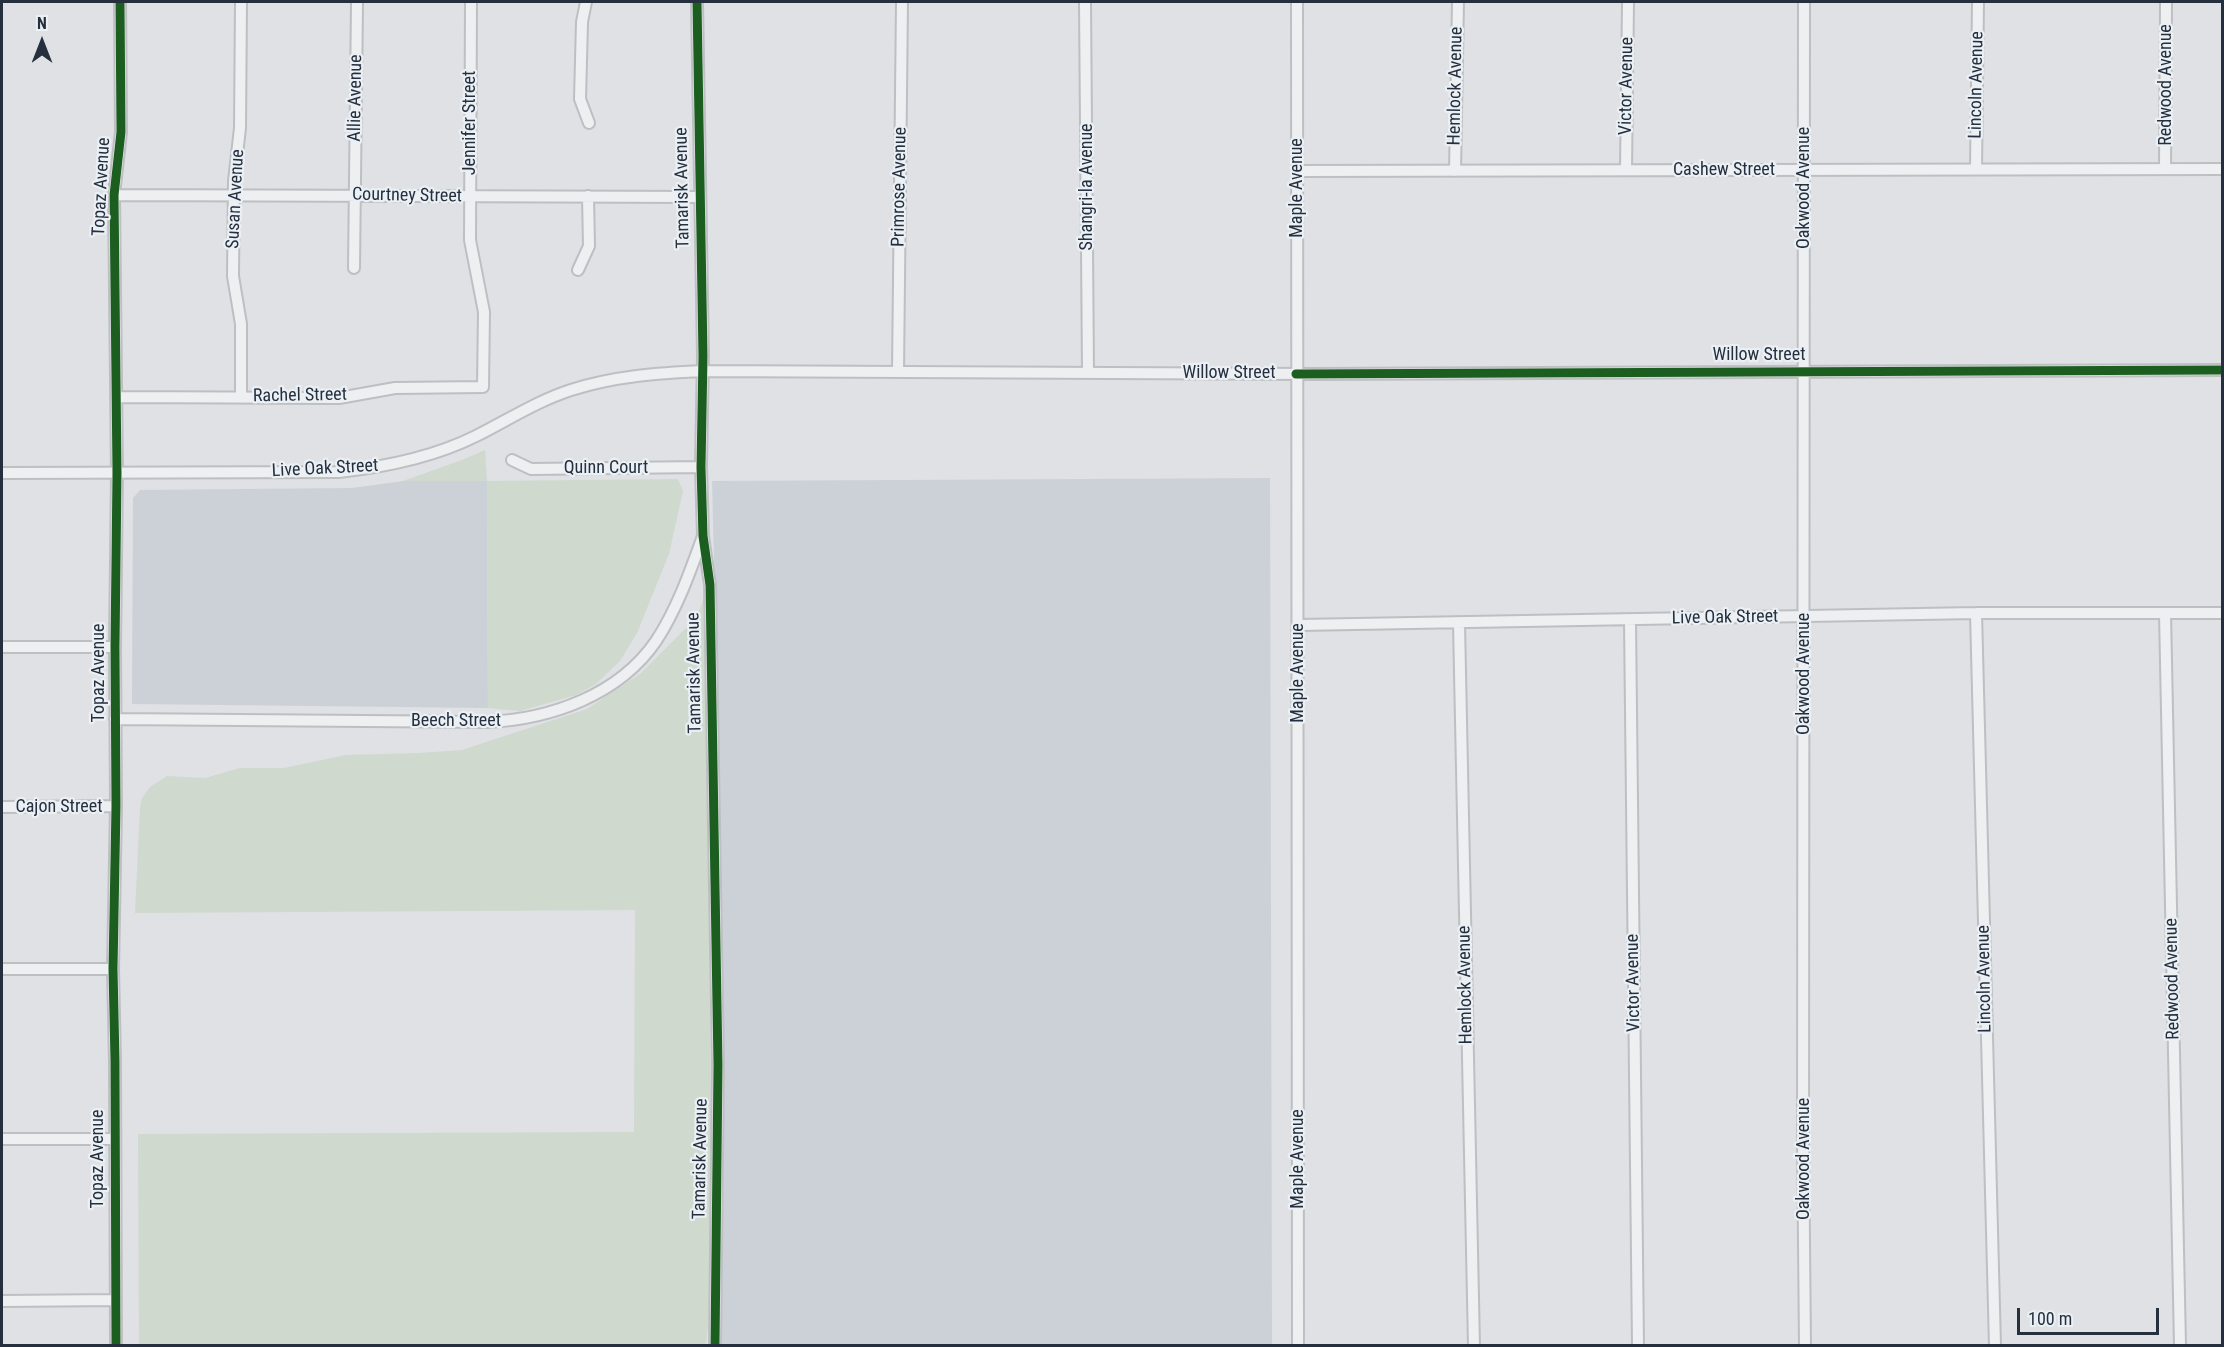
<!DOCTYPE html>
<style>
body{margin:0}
#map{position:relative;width:2224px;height:1347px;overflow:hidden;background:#dfe1e4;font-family:"Roboto Condensed",sans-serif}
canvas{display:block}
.frame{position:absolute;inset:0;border:3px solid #252f3e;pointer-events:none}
.north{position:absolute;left:12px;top:12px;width:60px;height:60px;-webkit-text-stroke:4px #ebf0f5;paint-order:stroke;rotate:0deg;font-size:16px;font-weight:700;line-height:24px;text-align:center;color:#252f3e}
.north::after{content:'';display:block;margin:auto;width:21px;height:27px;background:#252f3e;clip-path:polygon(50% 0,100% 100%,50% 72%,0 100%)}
.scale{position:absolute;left:2017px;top:1308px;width:142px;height:27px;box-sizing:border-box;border:3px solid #252f3e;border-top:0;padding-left:8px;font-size:18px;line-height:21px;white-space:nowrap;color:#252f3e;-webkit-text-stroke:4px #ebf0f5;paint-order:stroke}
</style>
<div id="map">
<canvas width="2224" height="1347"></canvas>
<div class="frame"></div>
<div class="north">N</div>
<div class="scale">100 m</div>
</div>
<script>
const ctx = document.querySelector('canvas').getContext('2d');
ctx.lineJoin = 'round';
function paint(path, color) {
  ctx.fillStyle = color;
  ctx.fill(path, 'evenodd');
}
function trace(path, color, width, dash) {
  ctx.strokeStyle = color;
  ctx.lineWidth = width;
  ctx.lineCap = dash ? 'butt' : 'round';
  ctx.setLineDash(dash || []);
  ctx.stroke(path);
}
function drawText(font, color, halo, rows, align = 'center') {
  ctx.font = font + ' "Roboto Condensed",sans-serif';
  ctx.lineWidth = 4.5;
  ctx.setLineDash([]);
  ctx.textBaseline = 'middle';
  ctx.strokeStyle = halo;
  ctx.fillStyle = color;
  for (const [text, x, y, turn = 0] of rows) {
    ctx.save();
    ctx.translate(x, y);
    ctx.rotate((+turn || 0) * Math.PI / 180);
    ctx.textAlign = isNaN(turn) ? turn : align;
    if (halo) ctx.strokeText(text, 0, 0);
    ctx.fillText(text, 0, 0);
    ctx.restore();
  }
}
const built = new Path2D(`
 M1270,478L1272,1345H719L724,1168L717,679L712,481Z
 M403,481H487L488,708L132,704L133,498L140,490L352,488Z`);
const green = new Path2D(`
 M485,450L487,481L678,479L683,491L669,554L637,633L620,661L596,684L576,695L520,711L488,708L487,481H403L462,460Z
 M707,588L712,1287L706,1345H139L138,1134L634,1132L635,910L135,913L140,808L142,798L150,787L167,776L205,778L240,768H284L346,755L419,753L462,750L587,709L640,674L697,617Z`);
const minor = new Path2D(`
 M241,2L240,128L234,181L233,276L241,324V396
 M586,2L582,22L580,99L589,123
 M697,2L703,356L701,467L703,536L710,585L718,1065L715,1346
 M1085,2L1088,372
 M1297,2L1298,1346
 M1804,2L1803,1138L1805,1346
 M1976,169L1978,2
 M2165,169L2166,2
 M1626,170L1628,2
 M1298,171L2222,169
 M1455,171L1458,2
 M114,195L700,197
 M354,268L357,2
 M578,270L589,246L588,196
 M898,372L902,2
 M116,397L339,398L395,388L483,387L484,312L470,240L471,2
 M512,460L531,469L701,467
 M2,473L339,472C385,467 434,457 476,436C508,420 537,401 571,390C615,376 658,373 703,371L1313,374L2222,370
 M1976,613L1995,1346
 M2165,613L2180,1346
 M1630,620L1638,1346
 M1459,624L1474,1346
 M1299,625L1976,613H2222
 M2,647H115
 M115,719L488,722C551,719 619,695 656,641C677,609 690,572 703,536
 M2,807L116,806
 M2,969H113
 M2,1139H115
 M2,1301L115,1300
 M116,1346L115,1061L113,969L116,806L115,647L117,473L114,195L121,132L120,2`);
const cycleway = new Path2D(`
 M697,2L703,356L701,467L703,536L710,585L718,1065L715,1346
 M1296,374L2222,370
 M116,1346L115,1061L113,969L116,806L115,647L117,473L114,195L121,132L120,2`);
const streetNames = [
 ["Lincoln Avenue",1977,85,-89],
 ["Redwood Avenue",2166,85,-90],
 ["Hemlock Avenue",1456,86,-89],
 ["Victor Avenue",1627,86,-89],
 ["Allie Avenue",356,98,-89],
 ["Jennifer Street",470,123,-90],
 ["Cashew Street",1724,170],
 ["Topaz Avenue",102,187,-87],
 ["Primrose Avenue",900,187,-89],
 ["Shangri-la Avenue",1087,187,-90],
 ["Tamarisk Avenue",683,188,-91],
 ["Maple Avenue",1297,188,-90],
 ["Oakwood Avenue",1804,188,-90],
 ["Courtney Street",407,196,1],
 ["Susan Avenue",236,199,-87],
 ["Willow Street",1759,355],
 ["Willow Street",1229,373],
 ["Rachel Street",300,396,-1],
 ["Quinn Court",606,468],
 ["Live Oak Street",325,469,-3],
 ["Live Oak Street",1725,618,-1],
 ["Topaz Avenue",99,673,-90],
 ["Tamarisk Avenue",695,673,-91],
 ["Maple Avenue",1298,673,-90],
 ["Oakwood Avenue",1804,674,-90],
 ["Beech Street",456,721],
 ["Cajon Street",59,807],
 ["Lincoln Avenue",1985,979,-91],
 ["Redwood Avenue",2173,979,-91],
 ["Victor Avenue",1634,983,-91],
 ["Hemlock Avenue",1466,985,-91],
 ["Topaz Avenue",98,1159,-90],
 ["Tamarisk Avenue",701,1159,-89],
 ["Maple Avenue",1298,1159,-90],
 ["Oakwood Avenue",1804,1159,-90]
];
paint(built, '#ccd1d8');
paint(green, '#cfd9ce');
trace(minor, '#bdbfc2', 14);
trace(minor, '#eeeff1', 10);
trace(cycleway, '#1b5e20', 9);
drawText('18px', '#252f3e', '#ebf0f5', streetNames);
</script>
